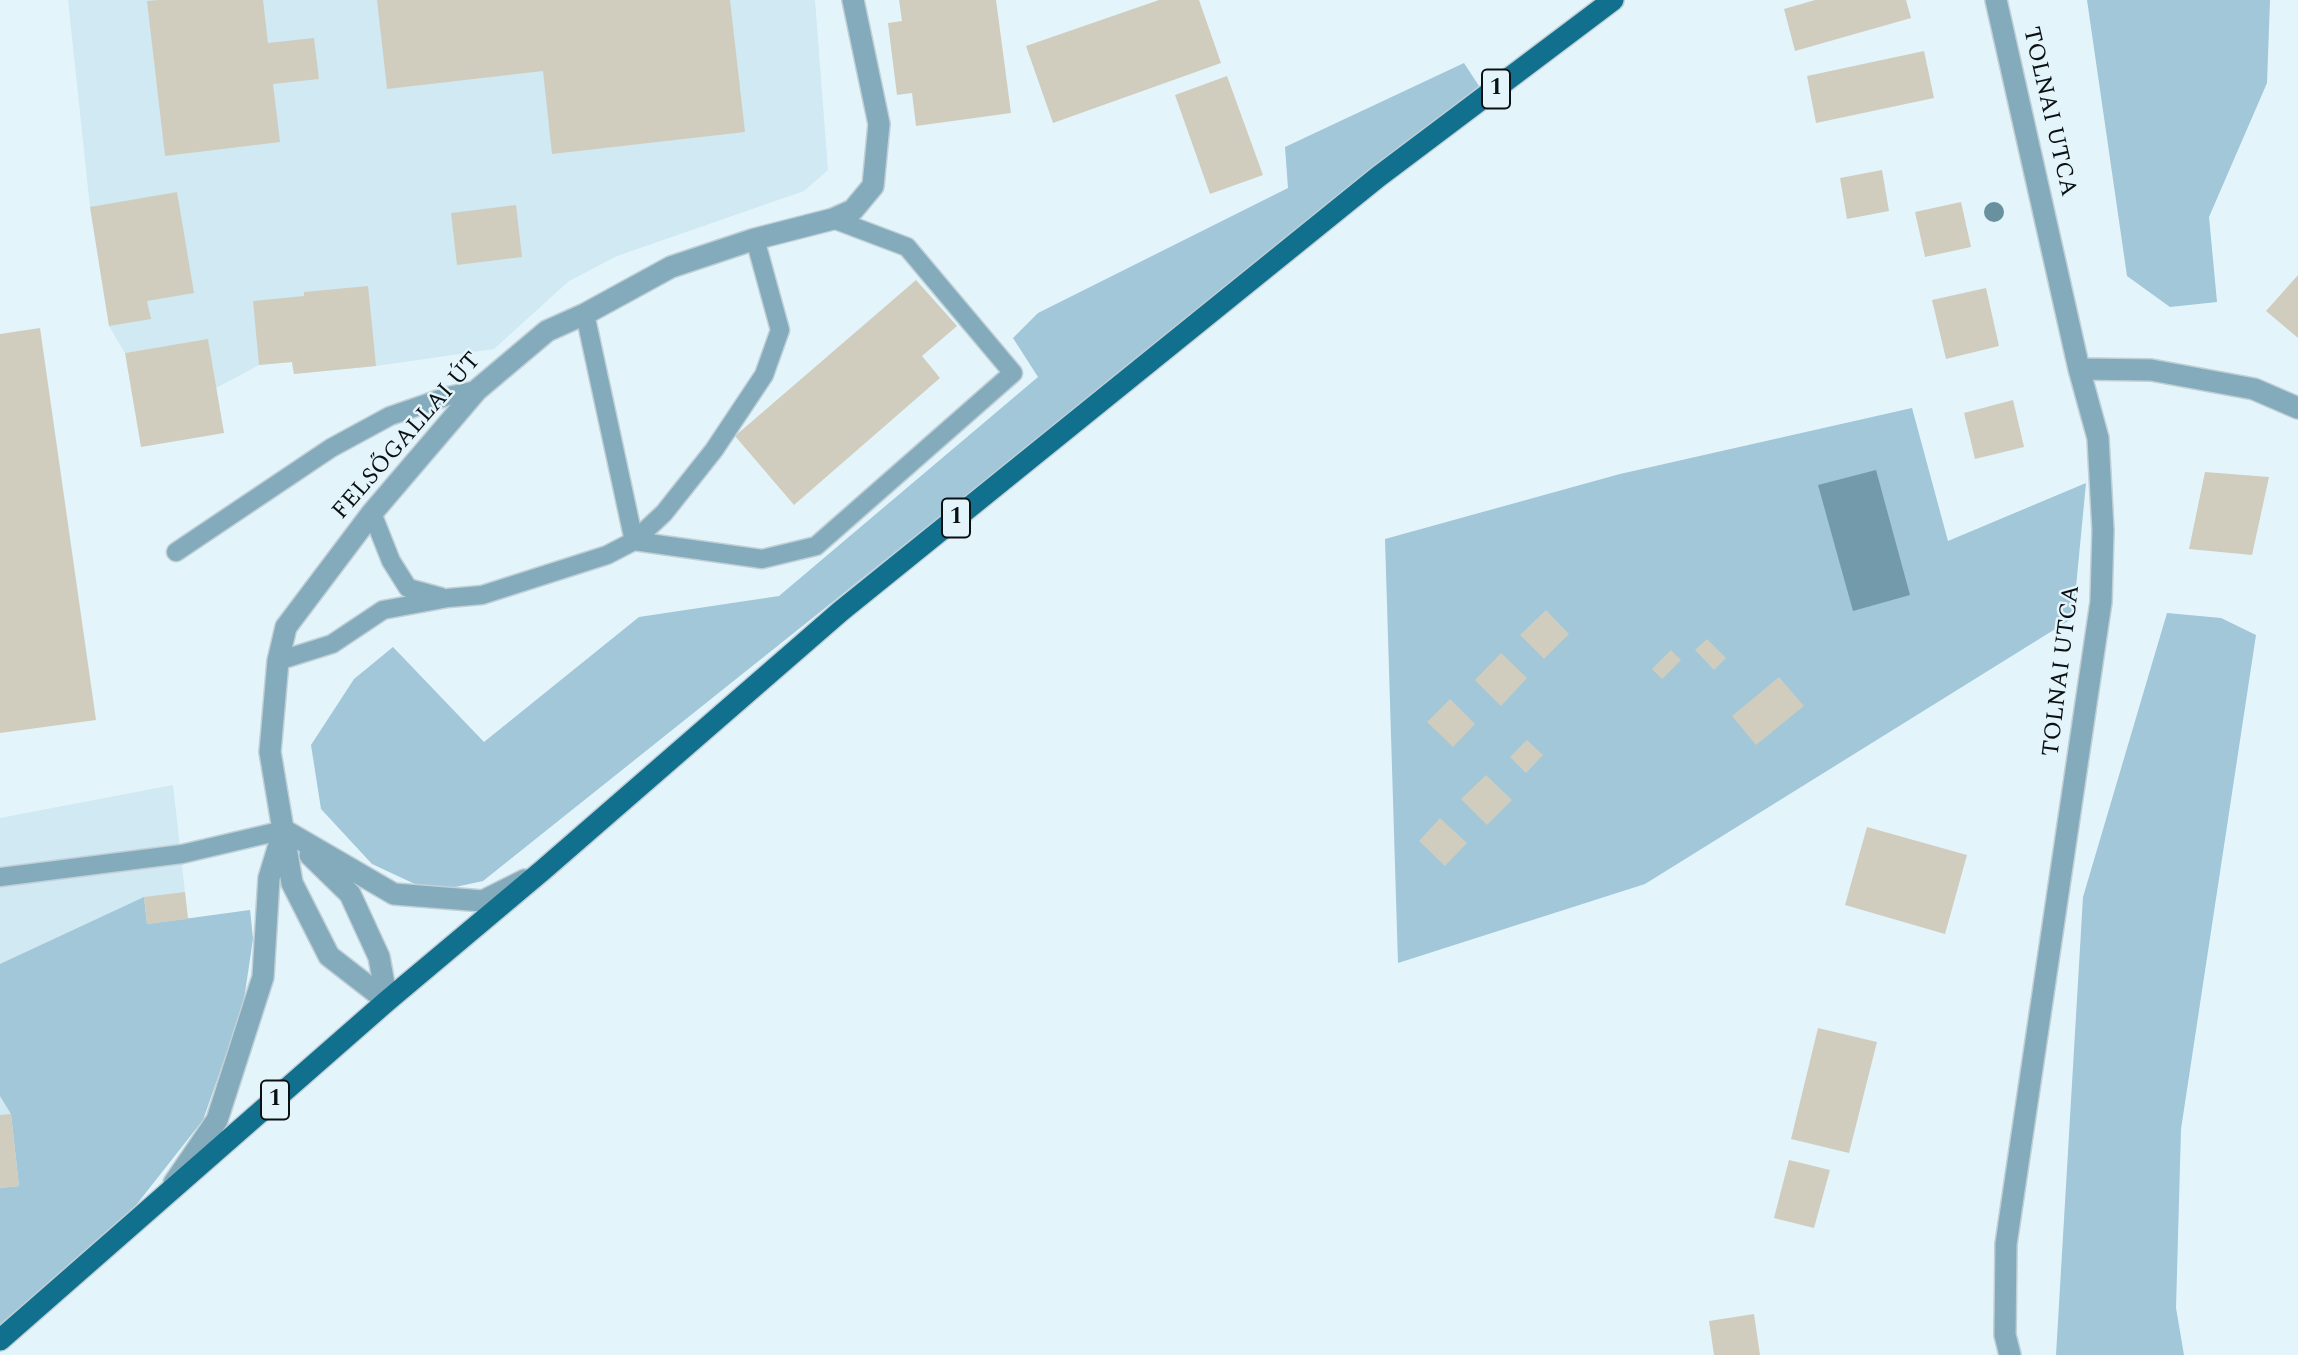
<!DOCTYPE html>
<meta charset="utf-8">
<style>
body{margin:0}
canvas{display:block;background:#e3f4fb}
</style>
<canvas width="2298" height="1355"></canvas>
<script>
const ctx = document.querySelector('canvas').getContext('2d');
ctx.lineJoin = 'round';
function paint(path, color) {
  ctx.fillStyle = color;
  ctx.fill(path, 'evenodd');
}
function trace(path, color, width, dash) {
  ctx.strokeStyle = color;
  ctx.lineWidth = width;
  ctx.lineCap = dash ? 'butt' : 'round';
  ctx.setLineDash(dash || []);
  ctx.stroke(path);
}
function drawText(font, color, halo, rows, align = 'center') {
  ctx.font = font + ' Spectral,serif';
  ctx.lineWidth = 5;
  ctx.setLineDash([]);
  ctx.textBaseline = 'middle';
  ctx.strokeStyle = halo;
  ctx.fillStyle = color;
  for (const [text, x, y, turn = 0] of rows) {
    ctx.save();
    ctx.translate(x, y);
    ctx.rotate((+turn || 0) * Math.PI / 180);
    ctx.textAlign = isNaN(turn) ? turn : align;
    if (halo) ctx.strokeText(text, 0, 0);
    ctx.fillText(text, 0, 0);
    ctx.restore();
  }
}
const built = new Path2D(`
 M68,0H815L828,170L804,191L617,256L569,281L494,349L376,366L294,374L292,362L259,365L216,388L208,340L125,353L109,326L90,207Z
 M173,785L188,919L250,910L253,939L0,1273V818Z`);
const green = new Path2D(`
 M2087,0H2270L2267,83L2209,217L2217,302L2170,307L2127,276Z
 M1464,63L1479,86L483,881L432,892L372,864L321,809L311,745L354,679L393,647L484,742L639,617L779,596L1038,377L1013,338L1038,313L1288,188L1285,147Z
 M1912,408L1948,541L2086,483L2073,618L1645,884L1398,963L1385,539L1620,474Z
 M2167,613L2221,618L2256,635L2181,1129L2176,1308L2184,1355H2056L2083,897Z
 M144,897L147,924L250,910L253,939L243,1006L203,1120L133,1209L0,1327V1188L19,1186L11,1114L0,1096V964Z`);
const water = new Path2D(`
 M1876,470L1910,595L1853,611L1818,485Z`);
const building = new Path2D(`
 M159,0H263L268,43L314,38L319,79L273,84L280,142L165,156L147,1Z
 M377,0H730L745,132L552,154L543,71L387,89Z
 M899,0H996L1011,113L916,126L912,93L897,95L888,23L902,21Z
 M1159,0H1199L1221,63L1053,123L1026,46Z
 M1815,0H1906L1911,18L1795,51L1784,9Z
 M1924,51L1934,98L1816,123L1807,76Z
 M1227,76L1263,175L1210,194L1175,95Z
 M1882,170L1889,211L1847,219L1840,178Z
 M177,192L194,293L147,301L151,319L109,326L90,207Z
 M1961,202L1971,247L1925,257L1915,212Z
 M516,205L522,257L457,265L451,213Z
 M2298,275V338L2266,311Z
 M916,280L957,326L922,356L940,378L794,505L735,436Z
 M368,286L376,366L294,374L292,362L259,365L253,301L304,296V292Z
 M1986,288L1999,346L1946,359L1932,300Z
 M40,328L96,720L0,733V334Z
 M208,339L224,433L141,447L125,353Z
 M2013,400L2024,447L1975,459L1964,413Z
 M2205,472L2269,477L2252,555L2189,549Z
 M1546,610L1569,634L1544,659L1520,635Z
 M1707,639L1726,658L1714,670L1695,650Z
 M1671,650L1681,660L1662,679L1652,669Z
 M1501,653L1527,678L1501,706L1475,680Z
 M1779,677L1804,706L1756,745L1732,716Z
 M1450,699L1475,724L1453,747L1427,722Z
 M1527,740L1543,755L1526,773L1510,757Z
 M1486,775L1512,800L1487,825L1461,799Z
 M1440,818L1467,843L1445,866L1419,841Z
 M1867,827L1967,855L1945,934L1845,905Z
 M185,892L188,919L147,924L144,897Z
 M1818,1028L1877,1042L1849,1153L1791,1139Z
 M11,1114L19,1186L0,1188V1115Z
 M1789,1160L1830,1170L1814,1228L1774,1218Z
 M1754,1314L1760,1355H1714L1709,1321Z`);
const lane = new Path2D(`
 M585,314L634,541L762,559L816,546L1013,373L907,247L833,219
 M372,513L391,561L408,588L441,597
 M176,552L331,448L390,416L448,396L477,390
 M278,661L332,644L383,610L448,598L482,595L607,555L634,541L664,513L714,450L764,375L780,330L755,239
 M0,877L182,854L284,830`);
const street = new Path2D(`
 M1996,0L2079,369L2098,438L2103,530L2101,602L2006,1244L2005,1335L2010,1355
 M2079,369L2151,370L2254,389L2298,408
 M284,830L394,894L483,901L525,880
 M310,855L350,894L379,957L387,1001
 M387,1001L329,956L292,883L270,752L278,661L286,627L372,513L477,390L547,331L585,314L671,267L755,239L833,219L853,210L873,186L879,124L853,0
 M174,1183L217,1120L263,977L269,878L282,835`);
const primary = new Path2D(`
 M0,1340L387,1001L543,870L841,611L1378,177L1613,0`);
const trees = [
 [1994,212]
];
const shields = [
 [1496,89,28],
 [956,518,28],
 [275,1100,28]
];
const shieldNames = [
 ["1",1496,89],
 ["1",956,518],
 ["1",275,1100]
];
const streetNames = [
 ["TOLNAI UTCA",2048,112,77],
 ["FELSŐGALLAI ÚT",408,437,-49],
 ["TOLNAI UTCA",2063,671,-83]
];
paint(built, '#d0e9f3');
paint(green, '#a1c7d8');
paint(water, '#739aab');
paint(building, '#d1cdbe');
trace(lane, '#c0d0d6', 21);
trace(street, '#c0d0d6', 24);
trace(primary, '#c0d0d6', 24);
trace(lane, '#84abbc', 18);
trace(street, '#84abbc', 21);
trace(primary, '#10708e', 21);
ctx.fillStyle = '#68909e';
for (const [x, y] of trees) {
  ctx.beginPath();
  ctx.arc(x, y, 10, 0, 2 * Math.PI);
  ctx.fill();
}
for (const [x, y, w] of shields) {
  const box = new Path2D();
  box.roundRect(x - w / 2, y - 19.5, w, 39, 5);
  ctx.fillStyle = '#e3f4fb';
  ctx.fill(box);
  trace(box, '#0b1113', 2);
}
drawText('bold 23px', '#0b1113', null, shieldNames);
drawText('24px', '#0b1113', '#e3f4fb', streetNames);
</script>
